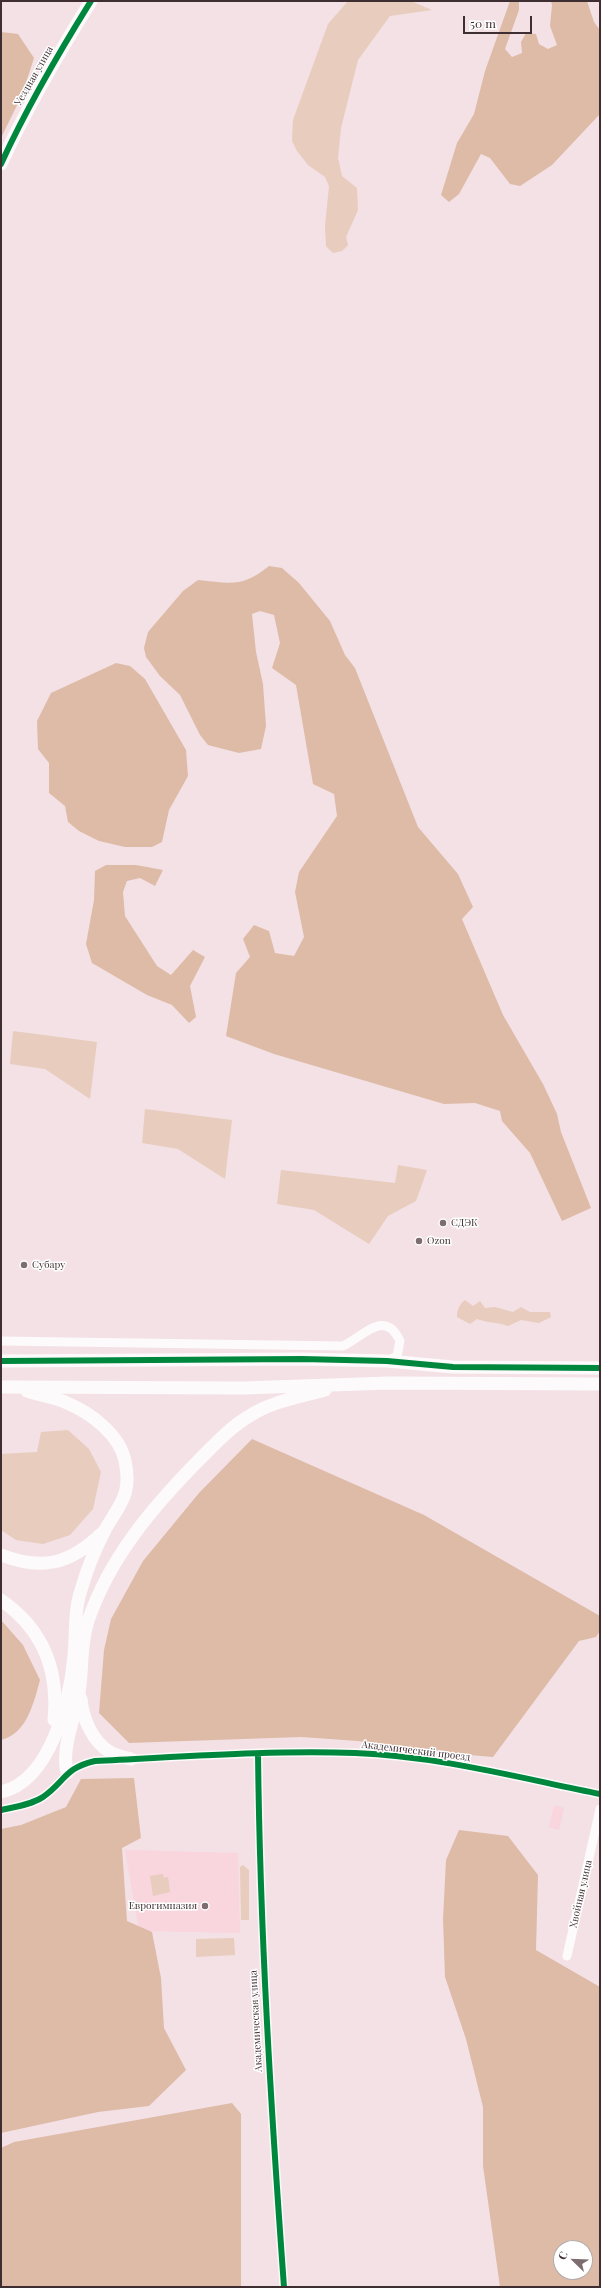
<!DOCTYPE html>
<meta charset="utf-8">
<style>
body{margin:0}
#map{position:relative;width:601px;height:2288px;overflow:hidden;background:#f3e1e5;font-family:"Playfair Display",serif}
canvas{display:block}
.frame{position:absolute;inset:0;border:2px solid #3e2e32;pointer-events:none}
.north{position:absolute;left:553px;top:2240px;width:40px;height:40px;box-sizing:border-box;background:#fff;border:1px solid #b2abad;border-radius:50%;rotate:293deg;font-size:11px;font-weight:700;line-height:16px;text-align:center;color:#3e2e32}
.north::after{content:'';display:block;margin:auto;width:14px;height:18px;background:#7d6d71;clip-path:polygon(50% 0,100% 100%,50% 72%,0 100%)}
.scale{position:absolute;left:463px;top:16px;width:69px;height:18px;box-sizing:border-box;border:2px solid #3e2e32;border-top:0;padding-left:5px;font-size:12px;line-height:14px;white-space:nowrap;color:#3e2e32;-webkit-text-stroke:3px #fff;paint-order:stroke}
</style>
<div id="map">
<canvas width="601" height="2288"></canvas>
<div class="frame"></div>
<div class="north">С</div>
<div class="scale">50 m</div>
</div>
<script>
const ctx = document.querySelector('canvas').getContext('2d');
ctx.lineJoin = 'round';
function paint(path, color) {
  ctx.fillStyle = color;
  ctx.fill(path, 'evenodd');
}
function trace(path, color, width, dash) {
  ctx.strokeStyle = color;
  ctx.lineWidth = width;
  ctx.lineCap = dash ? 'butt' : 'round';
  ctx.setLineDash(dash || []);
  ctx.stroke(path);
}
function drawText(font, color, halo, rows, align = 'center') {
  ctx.font = font + ' "Playfair Display",serif';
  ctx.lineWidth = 3;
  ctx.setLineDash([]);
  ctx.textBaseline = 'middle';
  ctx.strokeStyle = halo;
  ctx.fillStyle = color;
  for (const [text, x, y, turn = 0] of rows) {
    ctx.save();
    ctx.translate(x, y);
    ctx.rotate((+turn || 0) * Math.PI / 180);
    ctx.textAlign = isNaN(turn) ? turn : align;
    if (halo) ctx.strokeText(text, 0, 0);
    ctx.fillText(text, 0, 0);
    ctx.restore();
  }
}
const built = new Path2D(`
 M554,1805L564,1808L559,1830L549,1827Z
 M125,1850L238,1853L240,1933L139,1931Z`);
const green = new Path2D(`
 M348,1H411L432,10L390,16L358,60L341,128L338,158L342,176L357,188L358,210L346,237L348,245L342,251L333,253L326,246L325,226L329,186L325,177L308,165L297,151L292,141L293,120L328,24Z
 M13,1031L97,1042L90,1099L45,1069L10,1064Z
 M145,1109L232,1120L225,1179L178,1149L142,1143Z
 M398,1165L427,1170L416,1201L388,1216L369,1244L314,1210L277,1204L281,1170L395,1183Z
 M465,1300L473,1306L480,1301L485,1308L495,1307L513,1312L521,1307L530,1312H550L551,1317L539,1323L521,1320L508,1326C497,1322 488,1323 477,1319L470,1324L457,1317C457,1311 459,1304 465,1300Z
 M68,1430L89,1449L101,1472L93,1509L70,1535L43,1544L16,1540L1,1530V1454L37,1452L41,1432Z
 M243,1865L249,1870V1920H241L240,1867Z
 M163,1874L164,1878L168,1877L170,1892L153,1896L150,1876Z
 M234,1938L235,1955L196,1957V1939Z`);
const forest = new Path2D(`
 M510,1H519V10L505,49L512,57L522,53L521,42L526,33L536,34L539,44L548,49L557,45L550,26L552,5L551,1H587L594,22L600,30V114L552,165L520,186L510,184L490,158L481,154L459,194L449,202L441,195L457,143L474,114L485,71Z
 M1,32L18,34L34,58L22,95L1,138Z
 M269,566L282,568L299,583L330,621L345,655L355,668L418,827L458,874L473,907L462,919L503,1015L543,1084L557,1114L561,1132L591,1208L562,1221L530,1153L502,1121L500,1111L475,1103L444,1104L274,1054L226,1036L236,973L250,957L243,939L254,925L269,931L275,953L294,956L304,937L295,892L299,872L337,816L334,794L313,784L296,685L272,668L280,643L274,615L260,611L252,614L256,652L263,684L266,726L261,749L239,753L208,745L200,735L180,695L160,676L146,657L144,648L148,632L183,591L198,580C231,583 242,588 269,566Z
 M116,663L130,666L145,679L186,750L188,776L169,810L162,842L152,847H125L99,841L79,831L68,822L65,806L49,793V763L38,749L37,721L51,693Z
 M106,865H136L163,870L155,886L140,878L127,881L123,892L125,916L157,966L171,975L193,950L205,957L190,986L196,1017L189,1023L172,1005L147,995L92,963L86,944L94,900L95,871Z
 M252,1439L424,1515L600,1616V1631L596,1637L579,1641L493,1757L424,1751L358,1741L301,1737L129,1743L99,1713L104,1650L111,1619L143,1561L199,1493Z
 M1,1620L23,1645L40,1680C34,1702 27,1734 1,1740Z
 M134,1778L141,1838L122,1848L127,1921L152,1932L161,1978L164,2028L186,2070L149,2106L98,2112L1,2133V1829L21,1825L66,1807L81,1779Z
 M459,1830L508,1836L538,1875L536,1950L600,1987V2287H500L483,2166V2107L466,2039L445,1977L443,1919L446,1860ZM561,2248H585V2272H561Z
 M232,2103L241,2114V2287H1V2148L14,2142Z`);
const street = new Path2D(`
 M1,1341L343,1346C364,1336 385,1308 400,1341L397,1356L388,1361
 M258,1754C260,1932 271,2109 284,2287
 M1,1810C14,1807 31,1805 43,1797C65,1782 64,1768 95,1761C181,1757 269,1750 355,1753C438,1756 520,1778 600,1794
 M567,1956L600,1809`);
const secondary = new Path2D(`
 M1,164C27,107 58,54 91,1
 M1,1361L302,1359L387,1361L453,1367L600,1368
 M1,1387L243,1388L389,1383L600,1384
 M1,1555C42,1571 70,1564 101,1534
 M1,1600C43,1629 59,1670 54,1720
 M81,1699C83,1719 92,1741 110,1752C116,1756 124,1757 131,1759
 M67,1773C61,1747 75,1719 79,1693C83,1669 80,1645 88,1621C109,1559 151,1509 196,1463C213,1446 230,1427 251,1415C273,1401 300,1397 325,1390
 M1,1792C51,1781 70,1699 74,1656C76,1634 74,1611 81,1590C87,1569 96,1547 106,1528C121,1503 132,1493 125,1461C120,1435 91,1413 67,1403C55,1397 40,1396 27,1391`);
const cycleway = new Path2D(`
 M1,164C27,107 58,54 91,1
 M1,1361L302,1359L387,1361L453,1367L600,1368
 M258,1754C260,1932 271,2109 284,2287
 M1,1810C14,1807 31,1805 43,1797C65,1782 64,1768 95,1761C181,1757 269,1750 355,1753C438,1756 520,1778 600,1794`);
const markers = [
 [443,1223,4,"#7d6d71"],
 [419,1241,4,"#7d6d71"],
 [24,1265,4,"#7d6d71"],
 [205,1906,4,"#7d6d71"]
];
const streetNames = [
 ["Уездная улица",34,76,-60],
 ["Академический проезд",416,1751,7],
 ["Хвойная улица",581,1894,-77],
 ["Академическая улица",256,2021,-93]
];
const poiNames = [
 ["СДЭК",451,1223],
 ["Ozon",427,1241],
 ["Субару",32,1265],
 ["Еврогимназия",197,1906,"right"]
];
paint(built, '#f9d5de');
paint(green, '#e8ccbd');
paint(forest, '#debba7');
trace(street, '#fdfafb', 9);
trace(secondary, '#fdfafb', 13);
trace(cycleway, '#00873e', 6);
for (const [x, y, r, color] of markers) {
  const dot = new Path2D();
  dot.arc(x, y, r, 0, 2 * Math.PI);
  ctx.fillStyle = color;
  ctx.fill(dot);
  trace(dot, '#fff', 1.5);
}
drawText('10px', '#3e2e32', '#fff', streetNames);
drawText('10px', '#3e2e32', '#fff', poiNames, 'left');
</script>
